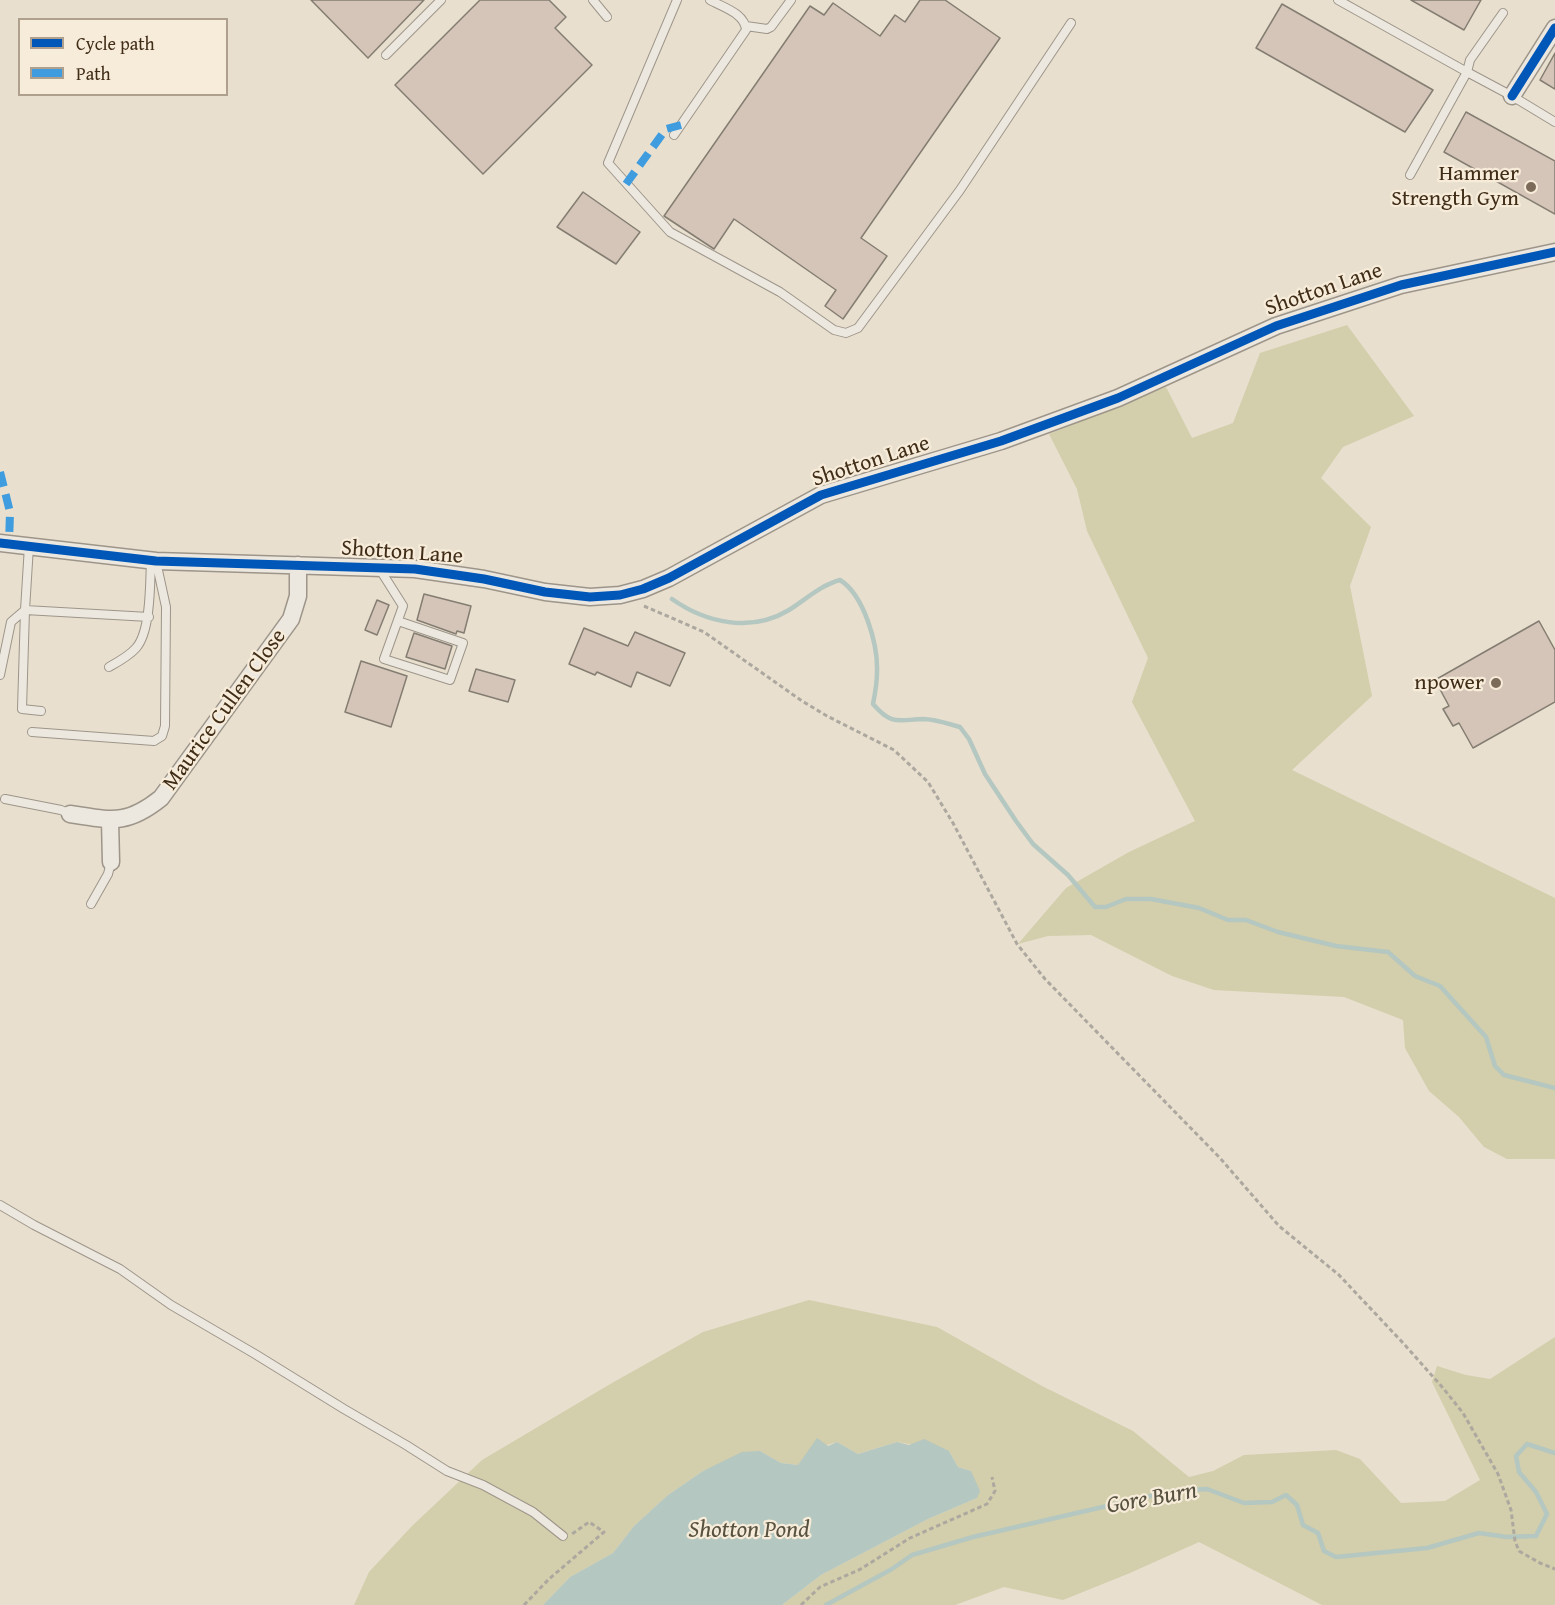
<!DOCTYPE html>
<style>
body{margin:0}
#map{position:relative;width:1555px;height:1605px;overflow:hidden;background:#e8dfce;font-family:"Gentium Book Plus",serif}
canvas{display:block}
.legend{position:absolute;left:18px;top:18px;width:210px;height:78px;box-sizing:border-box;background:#f7ecd9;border:2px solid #aea08c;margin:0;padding:8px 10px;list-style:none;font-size:18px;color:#402d18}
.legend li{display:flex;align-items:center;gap:12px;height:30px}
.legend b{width:30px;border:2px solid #aea08c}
</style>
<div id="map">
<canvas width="1555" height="1605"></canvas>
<ul class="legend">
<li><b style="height:8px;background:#0057b8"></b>Cycle path</li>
<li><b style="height:8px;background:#3f9ddf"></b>Path</li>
</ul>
</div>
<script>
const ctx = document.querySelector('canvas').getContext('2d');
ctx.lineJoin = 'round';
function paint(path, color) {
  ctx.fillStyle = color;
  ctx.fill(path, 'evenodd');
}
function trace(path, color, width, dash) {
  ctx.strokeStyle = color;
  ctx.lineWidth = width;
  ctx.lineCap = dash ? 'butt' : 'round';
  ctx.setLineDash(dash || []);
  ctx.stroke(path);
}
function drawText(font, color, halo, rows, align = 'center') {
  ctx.font = font + ' "Gentium Book Plus",serif';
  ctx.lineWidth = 4.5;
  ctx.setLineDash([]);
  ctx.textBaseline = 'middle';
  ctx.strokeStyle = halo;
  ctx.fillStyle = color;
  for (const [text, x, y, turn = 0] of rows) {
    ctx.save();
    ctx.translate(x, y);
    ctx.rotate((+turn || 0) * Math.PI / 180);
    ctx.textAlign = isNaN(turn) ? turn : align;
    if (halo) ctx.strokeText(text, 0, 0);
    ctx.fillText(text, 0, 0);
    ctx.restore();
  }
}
const green = new Path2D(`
 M1347,325L1414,416L1343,447L1321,478L1371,527L1350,586L1372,696L1292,770L1555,898V1159H1507L1484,1147L1459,1117L1429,1091L1405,1048L1403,1020L1344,997L1214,990L1172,976L1091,935L1048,936L1018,944L1066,888L1129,852L1195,821L1132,702L1148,658L1087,531L1077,489L1049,434L1166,387L1192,438L1233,423L1260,353Z
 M809,1300L937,1327L1042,1386L1133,1431L1189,1477L1213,1471L1244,1455L1336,1450L1360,1459L1401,1503L1445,1501L1480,1480L1432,1382L1437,1366L1466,1375L1490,1379L1555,1337V1605H1322L1199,1542L1130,1573L1063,1600L1004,1587L955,1605H782L821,1575L928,1519L977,1498L971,1471L958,1467L949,1451L897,1442L858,1454L837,1442L810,1450L798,1465L781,1463L760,1451L703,1471L668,1495L634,1526L613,1553L570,1577L543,1605H354L369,1572L412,1526L482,1460L612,1383L703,1332Z`);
const water = new Path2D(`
 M817,1438L828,1446L837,1442L858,1454L897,1442L909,1445L924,1439L949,1451L958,1467L971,1471L980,1491L977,1498L928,1519L821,1575L782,1605H543L570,1577L613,1553L634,1526L668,1495L703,1471L742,1452L760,1451L781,1463L798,1465Z`);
const stream = new Path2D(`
 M672,599C706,623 751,633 789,610C805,600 821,585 840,580C864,595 878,644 877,672C877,683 875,694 873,704C892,726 898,720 923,719C935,719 949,724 960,727L969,739L985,774L1016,821L1033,844L1068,875L1095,907H1106L1126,899H1151L1199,908L1228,920H1246L1278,932L1336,946L1388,952L1415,976L1440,986L1486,1037L1495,1066L1504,1075L1555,1088
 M826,1605L892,1569L912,1555L973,1537L1172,1491L1207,1489L1244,1503L1272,1502L1286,1495L1297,1505L1303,1525L1318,1533L1324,1551L1336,1557L1427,1548L1479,1533L1507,1537L1536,1536L1547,1514L1536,1492L1519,1472L1516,1456L1527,1444L1555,1453`);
const building = new Path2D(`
 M311,0H424L368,58Z
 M480,0H549L566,17L555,28L592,65L483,174L395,85Z
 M920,0H945L1000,38L861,238L887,256L843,319L825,306L836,290L734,219L714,249L664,216L810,6L824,15L833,3L880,36L895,15L905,22Z
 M1411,0H1481L1464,30Z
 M1282,4L1433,90L1405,132L1256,48Z
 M1555,53V89L1540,80Z
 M1466,112L1555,161V214L1444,152Z
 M583,192L640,232L616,264L557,227Z
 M424,594L471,606L464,633L457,631L456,634L417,620Z
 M377,600L389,605L377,635L365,630Z
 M1539,621L1555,650V702L1473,748L1459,723L1453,726L1443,709L1449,706L1435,680Z
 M584,628L628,646L635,632L685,653L670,686L637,672L631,687L597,672L595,675L569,664Z
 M414,633L452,646L445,669L406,657Z
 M361,661L407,676L391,727L345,712Z
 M476,669L515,680L508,702L469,691Z`);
const path = new Path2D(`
 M644,606L704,632L802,701L827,716L894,750L928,782L953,823L1017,944L1045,979L1220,1158L1279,1226L1339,1275L1404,1344L1443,1388L1463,1413L1498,1474L1511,1510L1515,1541L1519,1551L1540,1563L1555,1569
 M524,1605L549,1579L604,1532L589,1522L572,1534
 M801,1605L820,1587L859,1570L910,1538L987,1504L995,1491L992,1477`);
const lane = new Path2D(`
 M593,0L607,17
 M677,0L608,163L670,232L780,292L834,330L846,333L858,328L960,190L1071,23
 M1338,0L1467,72L1470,60L1503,13
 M746,26L767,29L771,27L791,0
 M386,55L441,0
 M674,135L746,30C745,13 722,7 710,0
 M1410,175L1467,72L1512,96L1555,122
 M29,546L25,610L149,617
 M379,568L403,606L384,659L450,680L463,643L398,621
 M25,610L22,709L41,711
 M109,667C118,662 129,656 136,648C151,631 150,583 151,560
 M0,675L11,622L25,610
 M32,732L154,741L162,736L165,726L166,607L156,561
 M5,799L61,810L70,814
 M91,904L108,874L111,862
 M0,1205L34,1225L120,1269L171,1305L255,1354L344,1409L406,1445L447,1471L483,1485L533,1512L563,1536`);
const street = new Path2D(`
 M1512,96L1555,28
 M0,543L156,561L415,569L484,579L545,592L590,597L620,595L643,589L669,578L821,495L1001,441L1118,398L1276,326L1401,285L1555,252
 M70,814C111,820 126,826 161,798L291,619L298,596V565
 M110,820L111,862`);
const quiet = new Path2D(`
 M626,184L666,129L681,125
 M0,472L10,512L9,544`);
const cycleway = new Path2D(`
 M1512,96L1555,28
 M0,543L156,561L415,569L484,579L545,592L590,597L620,595L643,589L669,578L821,495L1001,441L1118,398L1276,326L1401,285L1555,252`);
const markers = [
 [1531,187,6,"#7b6b58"],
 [1496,683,6,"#7b6b58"]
];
const poiNames = [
 ["Hammer",1519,174],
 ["Strength Gym",1519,199],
 ["npower",1484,683]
];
const streetNames = [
 ["Shotton Lane",1324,290,-19],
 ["Shotton Lane",871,462,-18],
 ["Shotton Lane",402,553,4],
 ["Maurice Cullen Close",225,710,-54]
];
const waterNames = [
 ["Gore Burn",1152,1499,-10],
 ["Shotton Pond",749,1531]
];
paint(green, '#d3ceab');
paint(water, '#b4c7c0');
trace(stream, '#b4c7c0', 4.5);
paint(building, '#d5c5b9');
trace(building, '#847d71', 1.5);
trace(lane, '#9d9589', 10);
trace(street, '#9d9589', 19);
trace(path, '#ada89f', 3, [4.5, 3]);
trace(lane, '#ece8e0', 8);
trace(street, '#ece8e0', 16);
trace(quiet, '#3f9ddf', 8, [15, 8]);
trace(cycleway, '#0057b8', 9);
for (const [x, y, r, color] of markers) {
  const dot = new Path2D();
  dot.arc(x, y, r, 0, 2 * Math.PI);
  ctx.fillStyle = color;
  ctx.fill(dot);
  trace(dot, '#f7ecd9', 2);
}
drawText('22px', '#402d18', '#f7ecd9', poiNames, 'right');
drawText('22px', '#402d18', '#f7ecd9', streetNames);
drawText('italic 24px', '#575140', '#f7ecd9', waterNames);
</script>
